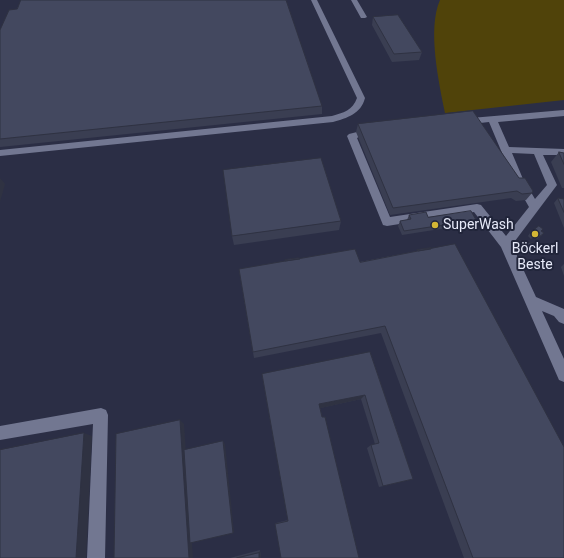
<!DOCTYPE html>
<meta charset="utf-8">
<style>
body{margin:0}
canvas{display:block;background:#2b2e45}
</style>
<canvas width="564" height="558"></canvas>
<script>
const ctx = document.querySelector('canvas').getContext('2d');
ctx.lineJoin = 'round';
function paint(path, color) {
  ctx.fillStyle = color;
  ctx.fill(path, 'evenodd');
}
function trace(path, color, width, dash) {
  ctx.strokeStyle = color;
  ctx.lineWidth = width;
  ctx.lineCap = dash ? 'butt' : 'round';
  ctx.setLineDash(dash || []);
  ctx.stroke(path);
}
function drawText(font, color, halo, rows, align = 'center') {
  ctx.font = font + ' Roboto,sans-serif';
  ctx.lineWidth = 4;
  ctx.setLineDash([]);
  ctx.textBaseline = 'middle';
  ctx.strokeStyle = halo;
  ctx.fillStyle = color;
  for (const [text, x, y, turn = 0] of rows) {
    ctx.save();
    ctx.translate(x, y);
    ctx.rotate((+turn || 0) * Math.PI / 180);
    ctx.textAlign = isNaN(turn) ? turn : align;
    if (halo) ctx.strokeText(text, 0, 0);
    ctx.fillText(text, 0, 0);
    ctx.restore();
  }
}
const green = new Path2D(`
 M440,0H564V100L445,113C439,83 427,29 440,0Z`);
const minor = new Path2D(`
 M311,0H317L365,98C361,114 347,118 333,122L0,156V150L332,116C343,113 353,110 357,98Z
 M351,0H357L367,17L365,18H361Z
 M564,110V116L498,122L509,147L564,149V155H543L557,185L512,245L536,297L564,309V324L559,322L554,316L542,311L564,359V382L559,380L501,247L474,212L387,226L383,225L347,136L349,134L357,132L362,135L357,138L390,217L477,204L481,205L506,236L529,207L513,179L489,122L471,124L467,121L471,118ZM512,153L534,154L547,185L535,199L523,179Z
 M101,408L106,410L108,415L105,558H87L93,424L0,440V426Z`);
const wall = new Path2D(`
 M373,17L422,52L419,60L392,62L372,25Z
 M0,30L322,106V114L0,147Z
 M358,124L519,178L532,193L526,200L516,201L511,198L390,215L356,132Z
 M559,152L564,153V188H562L551,162Z
 M558,198L564,199V228L554,203Z
 M409,215L428,217L476,220L472,224L402,235L398,226L400,221L407,220Z
 M341,221L339,230L234,245L232,236Z
 M541,231L542,235L537,239L533,237L531,239L528,236L530,233Z
 M525,242L537,251L535,254H526L523,244Z
 M417,250L564,558H464L381,333L254,358L239,269L300,259L360,262L417,251Z
 M564,264V276L561,267Z
 M370,352L413,479L379,487L367,448L371,445L375,444L361,399L320,408L359,558L275,524L276,523L288,520L262,374Z
 M260,550L261,558H230Z`);
const shadedWall = new Path2D(`
 M0,178L5,184L0,202Z
 M365,395L361,399L317,409L319,404Z
 M180,420L184,424L193,558H189Z
 M84,433L92,436L86,558H76Z
 M223,441L225,444L234,532L233,533Z
 M260,550L261,558H259V553Z`);
const building = new Path2D(`
 M21,0H286L322,106L0,139V30L9,10L17,9Z
 M398,15L422,52L394,54L373,17Z
 M473,111L519,178H525L533,191L532,193L522,194L517,191L393,208L358,124Z
 M559,152L564,153V164Z
 M321,158L341,221L232,236L223,170Z
 M558,198L564,199V212Z
 M471,211L476,220L404,231L400,221L411,219L409,215L426,212L428,217Z
 M539,226L543,229L541,231L544,233L539,237L536,235L533,236L530,233Z
 M525,242L534,243L537,251H528Z
 M455,244L564,447V558H473L385,326L253,352L239,269L355,249L360,262Z
 M431,248V249L418,251L417,250Z
 M299,258L300,259L285,261V260Z
 M370,352L413,479L383,486L371,445L379,443L365,395L319,404L322,417H325L359,558H281L275,524L288,521L262,374Z
 M180,420L189,558H114L116,434Z
 M84,433L76,558H0V450Z
 M223,441L233,533L190,543L184,450Z
 M259,553V558H237Z`);
const markers = [
 [435,225,4,"#d3b635"],
 [535,234,4,"#d3b635"]
];
const poiNames = [
 ["SuperWash",443,225],
 ["Böckerl",535,249,"center"],
 ["Beste",535,265,"center"]
];
paint(green, '#50430a');
paint(minor, '#727791');
paint(wall, '#3a3e52');
paint(shadedWall, '#2f3242');
paint(building, '#43485f');
trace(building, '#2f3242', 1);
for (const [x, y, r, color] of markers) {
  const dot = new Path2D();
  dot.arc(x, y, r, 0, 2 * Math.PI);
  ctx.fillStyle = color;
  ctx.fill(dot);
  trace(dot, '#21253a', 1.5);
}
drawText('14px', '#e7eaf9', '#21253a', poiNames, 'left');
</script>
